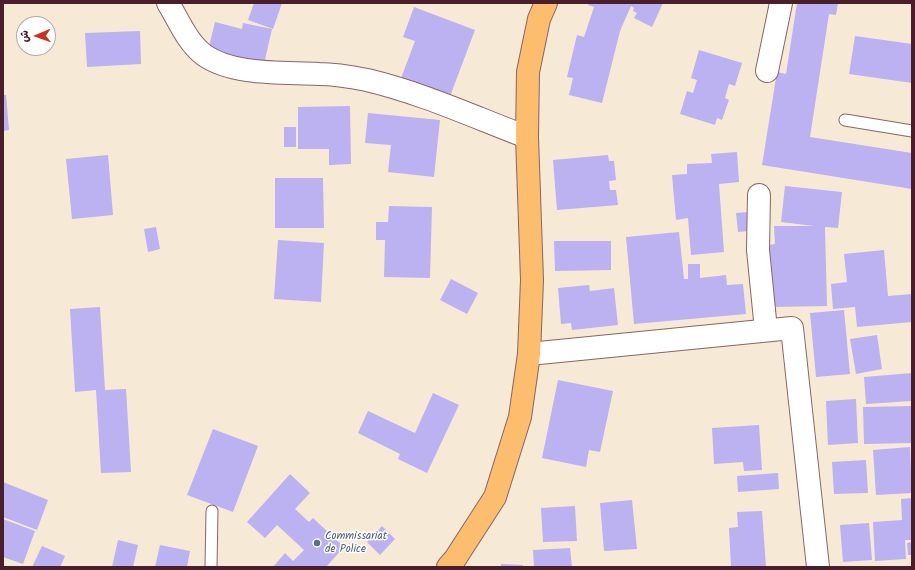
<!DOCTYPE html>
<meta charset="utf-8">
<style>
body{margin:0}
#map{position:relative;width:915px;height:570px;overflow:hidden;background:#f6ead6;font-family:Kalam,"Playpen Sans Arabic",sans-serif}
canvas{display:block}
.frame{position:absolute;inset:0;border:4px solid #4a1f2b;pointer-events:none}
.north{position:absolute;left:16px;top:16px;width:40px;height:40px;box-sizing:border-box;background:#fff;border:1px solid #b7a5aa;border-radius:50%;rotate:268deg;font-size:11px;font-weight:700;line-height:16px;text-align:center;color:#4a1f2b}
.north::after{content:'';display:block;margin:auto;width:14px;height:18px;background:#c8321e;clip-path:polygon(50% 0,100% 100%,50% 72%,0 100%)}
</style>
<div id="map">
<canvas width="915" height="570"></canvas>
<div class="frame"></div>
<div class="north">ش</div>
</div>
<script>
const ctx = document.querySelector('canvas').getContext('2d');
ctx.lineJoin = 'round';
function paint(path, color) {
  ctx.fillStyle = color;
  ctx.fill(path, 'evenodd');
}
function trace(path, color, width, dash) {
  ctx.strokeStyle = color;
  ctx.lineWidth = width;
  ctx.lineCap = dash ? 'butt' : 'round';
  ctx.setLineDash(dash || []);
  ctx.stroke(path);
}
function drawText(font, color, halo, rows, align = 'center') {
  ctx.font = font + ' Kalam,sans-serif';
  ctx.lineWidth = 3;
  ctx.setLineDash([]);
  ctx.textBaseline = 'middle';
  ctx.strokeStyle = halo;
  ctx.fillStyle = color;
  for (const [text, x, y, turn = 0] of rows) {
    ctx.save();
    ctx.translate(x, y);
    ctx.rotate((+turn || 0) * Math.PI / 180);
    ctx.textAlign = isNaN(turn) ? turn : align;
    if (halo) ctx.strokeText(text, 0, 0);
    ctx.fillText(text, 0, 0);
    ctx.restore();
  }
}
const building = new Path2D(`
 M254,3H282L273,29L248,20Z
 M589,3H663L652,27L634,18L637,13L633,11L634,8L631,6L620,31L602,103L569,95L573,78L567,77L577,35L584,37L594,7L588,5Z
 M797,3H838L836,15L829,14L810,137L912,153V189L762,165L777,72L786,74Z
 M414,7L475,30L449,99L400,81L415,41L403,37Z
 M215,22L242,29L243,23L272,29L264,64L208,51Z
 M140,31L141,64L87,67L85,33Z
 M855,36L912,44V83L849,74Z
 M699,50L742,63L735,86L729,84L725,98L729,100L722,120L717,118L715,125L680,114L687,91L693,93L697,80L691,78Z
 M3,95H6L9,130L3,131Z
 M350,106L351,164L329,165V149H298V107Z
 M368,113L440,120L434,177L388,172L391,145L365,143Z
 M284,127H296V147H284Z
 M737,152L739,182L719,184L724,252L691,255L688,218L676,220L672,175L687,174V164L712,163L711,154Z
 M108,155L113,215L72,219L66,159Z
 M608,155L609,161H614L616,180L609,181L610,190H616L618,205L557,210L553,160Z
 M275,178H323L324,228H275Z
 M785,186L842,192L838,228L825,227L827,306L772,307L768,245L775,244L774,226H814L781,222Z
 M389,206L432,207L430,278L384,277L385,240H376V222H388Z
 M748,212L749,231L738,232L736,213Z
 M156,227L160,249L148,252L144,229Z
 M679,232L684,279H688V264H700V278L726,275L727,285L743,284L746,314L634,324L626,237Z
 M278,240L324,243L321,302L274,299Z
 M554,241H611V270L555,271Z
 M884,250L888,296L912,294V322L857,327L855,307L833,309L831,284L847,282L844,254Z
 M451,279L478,293L467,314L440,300Z
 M589,285L590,291L614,288L618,325L572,330L571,323L561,324L558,288Z
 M100,307L105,390L126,389L131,472L101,473L96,390L75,392L70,309Z
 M844,310L850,374L816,377L810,313Z
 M877,335L882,369L856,374L850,339Z
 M912,373V401L866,404L864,377Z
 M558,380L613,391L600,452L589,450L586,467L542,458Z
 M433,393L459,405L427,473L398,459L400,454L358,433L368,411L415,433Z
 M856,399L858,443L828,445L826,401Z
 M912,406V443L864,444L863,407Z
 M759,425L762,470L744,471L743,462L714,464L712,428Z
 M213,429L258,446L233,512L187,495Z
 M910,447L912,493L876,495L873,450Z
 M866,460L868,493L834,494L832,462Z
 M778,473L779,489L738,492L737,476Z
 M290,474L310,493L295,509L309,522L313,518L344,547L326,567H273L285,553L293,561L304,550L277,525L265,538L247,522Z
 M3,482L48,500L37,530L3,517Z
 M912,498V540H905L906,559L875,561L873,522L902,520L901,499Z
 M632,500L637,549L604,551L600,503Z
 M575,506L577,541L543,542L541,508Z
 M762,511L766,567H731L729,528L738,527L737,512Z
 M3,519L35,531L23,564L3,557Z
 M869,523L872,560L843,562L840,525Z
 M382,526L395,539L380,555L367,542Z
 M118,540L138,545L133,567H112Z
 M912,542V555H908L907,543Z
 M160,545L190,551L187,567H155Z
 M42,546L65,556L60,567H32Z
 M570,548L572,567H534L533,550Z
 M501,564L523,565V567H501Z`);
const lane = new Path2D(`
 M845,120L912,131
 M211,567L212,511`);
const street = new Path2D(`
 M168,3C179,21 187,42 204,55C234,76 284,72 319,74C335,74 352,77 367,80C422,93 474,117 527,137
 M767,71L781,3
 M759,195L758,250L766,330
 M529,354L792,328L818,567`);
const primary = new Path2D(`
 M448,567L455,559L495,497L520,417L529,354L532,280L527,137L528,72L539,19L546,3`);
const markers = [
 [317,543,4,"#5c6f8a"]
];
const serviceNames = [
 ["Commissariat",325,537],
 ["de Police",325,550]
];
paint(building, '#bcb1f1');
trace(lane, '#866667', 13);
trace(street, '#866667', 24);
trace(primary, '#866667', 24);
trace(lane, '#fff', 11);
trace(street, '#fff', 22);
trace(primary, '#fcbd6f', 22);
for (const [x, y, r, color] of markers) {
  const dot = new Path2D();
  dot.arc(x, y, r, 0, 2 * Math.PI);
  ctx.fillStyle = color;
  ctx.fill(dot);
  trace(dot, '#fff', 1.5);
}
drawText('11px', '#4e5e75', '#fff', serviceNames, 'left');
</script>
